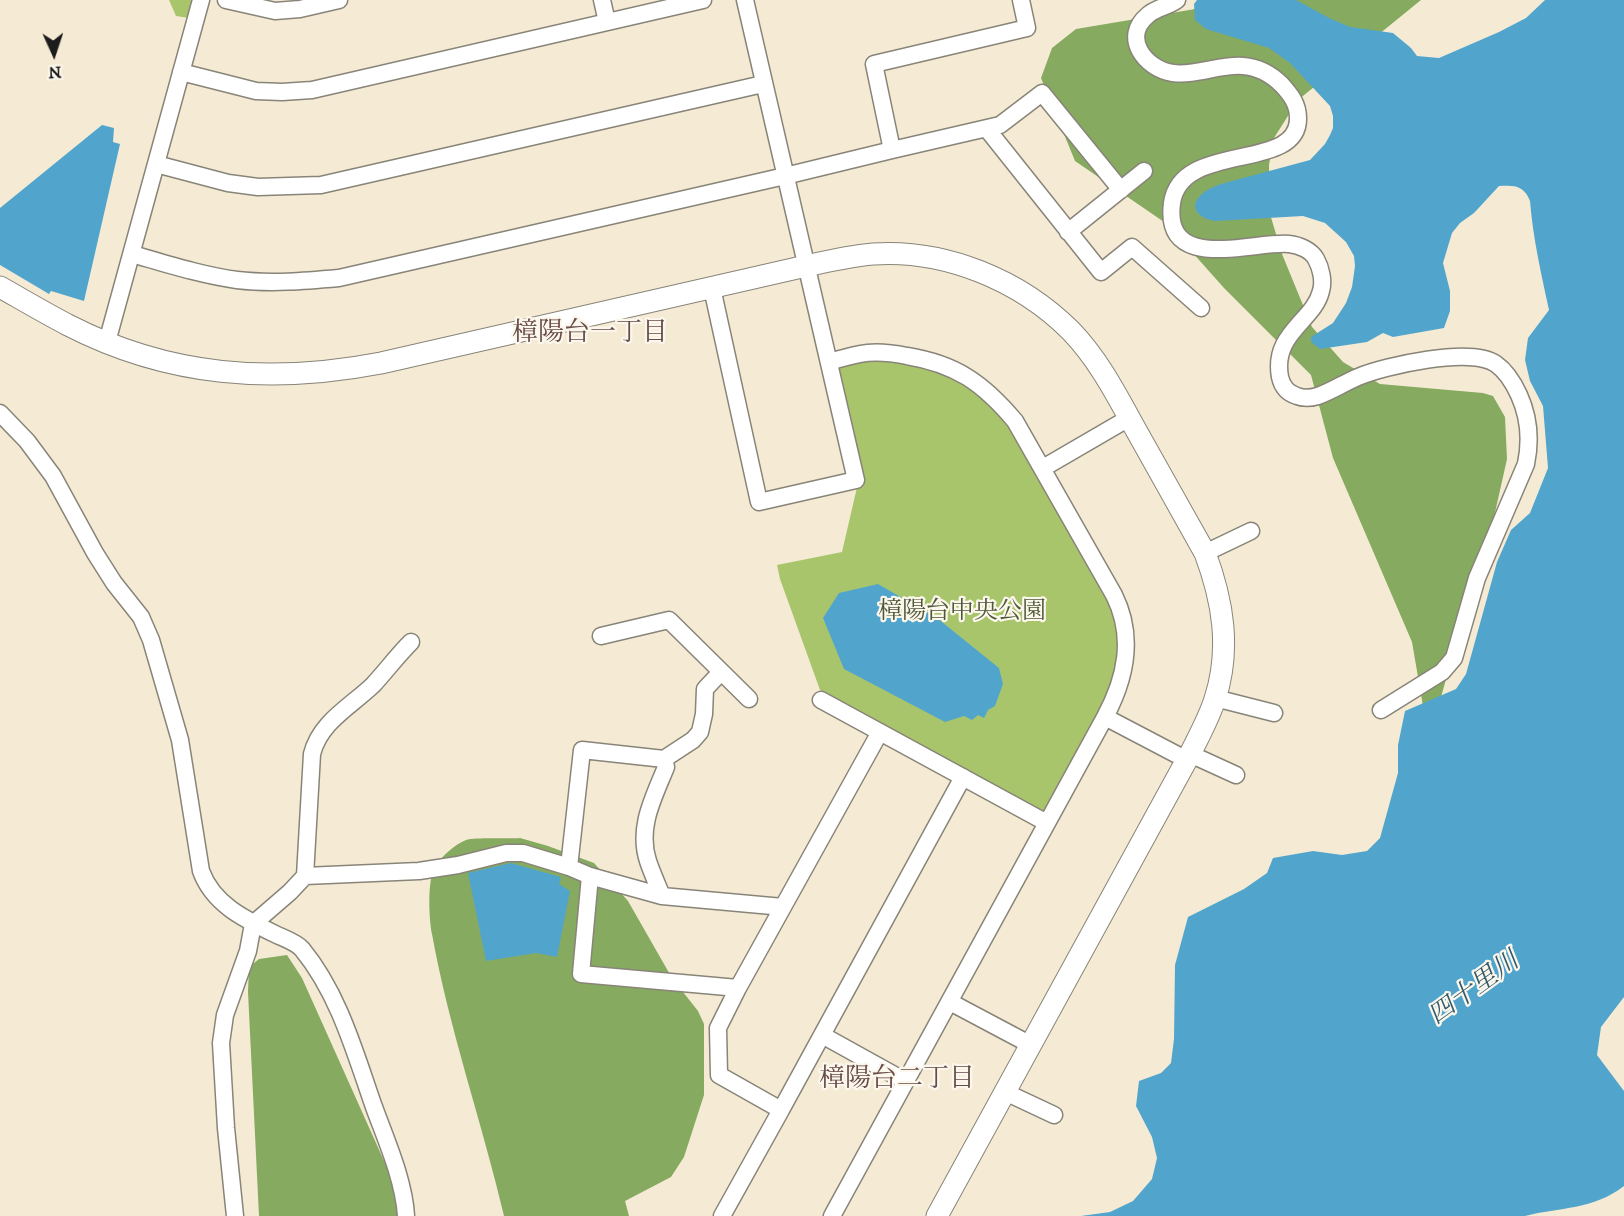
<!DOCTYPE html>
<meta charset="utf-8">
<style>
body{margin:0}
#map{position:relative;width:1624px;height:1216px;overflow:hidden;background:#f5ebd5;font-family:"IM FELL DW Pica",serif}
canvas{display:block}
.north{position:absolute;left:24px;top:24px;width:60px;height:60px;-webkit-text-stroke:4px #fbf7ec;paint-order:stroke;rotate:177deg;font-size:16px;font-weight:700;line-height:24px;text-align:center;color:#1c1c1c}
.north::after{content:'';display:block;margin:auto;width:21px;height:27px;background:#1c1c1c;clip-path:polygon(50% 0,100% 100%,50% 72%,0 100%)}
</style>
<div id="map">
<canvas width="1624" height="1216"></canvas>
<div class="north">N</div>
</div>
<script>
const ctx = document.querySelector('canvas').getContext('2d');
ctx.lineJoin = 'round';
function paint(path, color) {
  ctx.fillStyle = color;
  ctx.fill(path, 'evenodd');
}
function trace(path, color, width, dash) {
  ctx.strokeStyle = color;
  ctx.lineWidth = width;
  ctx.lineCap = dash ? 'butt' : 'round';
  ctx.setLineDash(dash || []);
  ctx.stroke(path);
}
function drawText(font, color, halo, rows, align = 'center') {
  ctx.font = font + ' "IM FELL DW Pica","Noto Serif JP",serif';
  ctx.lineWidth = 4.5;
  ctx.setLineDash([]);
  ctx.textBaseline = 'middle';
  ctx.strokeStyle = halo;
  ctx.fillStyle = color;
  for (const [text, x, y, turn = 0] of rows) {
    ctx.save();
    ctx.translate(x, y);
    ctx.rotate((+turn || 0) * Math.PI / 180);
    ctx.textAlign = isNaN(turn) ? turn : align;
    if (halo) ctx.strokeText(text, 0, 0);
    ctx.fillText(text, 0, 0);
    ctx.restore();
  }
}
const green = new Path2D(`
 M169,0H193L189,18L176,16Z
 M890,360L943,372L979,392L1012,428L1114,609L1120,657L1114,684L1047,810L1040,812L820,690L780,579L777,565L842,552L861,470L838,371L842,366L866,361Z`);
const forest = new Path2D(`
 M1272,0H1421L1298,100L1274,138L1269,165L1270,214L1282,254L1312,327L1343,362L1380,384L1483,393L1493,396L1505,417L1507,459L1490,535L1451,661L1429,741L1412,642L1333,458L1311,375L1224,288L1167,224L1075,161L1041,78L1052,48L1076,29L1213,6Z
 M520,838L548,846L594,863L628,901L672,978L698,1011L704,1024V1095L684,1157L671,1177L625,1201L629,1216H504C482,1122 449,1029 432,934C429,919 427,880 435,867C441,857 455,844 466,840C475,837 509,839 520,838Z
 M287,955L302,978L398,1192L413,1216H259L248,992L249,967L259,959Z`);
const water = new Path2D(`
 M1197,0H1296L1329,18L1350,27L1393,33L1411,48L1417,56L1439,58L1499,32L1526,18L1545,0H1624V997L1601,1027L1597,1055L1624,1091V1186C1593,1210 1560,1207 1525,1216H1081L1110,1212L1133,1201L1152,1179L1157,1158L1152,1137L1136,1106L1139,1081L1161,1073L1171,1063L1174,1039L1175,965L1188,917L1244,889L1267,873L1273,858L1313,851L1342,855L1367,851L1380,838L1398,773V745L1405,711L1456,689L1466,674L1497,562L1511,530L1530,513L1548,468L1543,406L1530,381L1525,360L1528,338L1549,310C1541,273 1533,238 1530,201C1524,185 1514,185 1499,186L1474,213L1460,223L1452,233L1443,263L1450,291V311L1444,328L1393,337L1383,333L1367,342L1320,349L1311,342V337L1333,323L1346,303L1352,287L1355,266L1354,256L1346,242L1325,223L1303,216L1215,221C1205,219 1195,215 1195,204C1200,192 1210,188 1221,184L1310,160L1325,144L1330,135L1333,128V116L1330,106L1290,63L1269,48L1206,29L1195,20L1194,4Z
 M102,125L114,128L113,142L120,144L84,301L51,291L49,294L0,265V208Z
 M878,584L937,618L999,668L1003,684L995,706L988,710L984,718L978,715L972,720L964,716L945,722L844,669L823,618L839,593Z
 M511,863L561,877L559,884L570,891L557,957L536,953L486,961L468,873Z`);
const minor = new Path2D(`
 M226,0L275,11L300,9L339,0
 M602,0L607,22
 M1177,0C1168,7 1157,7 1148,15C1121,37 1145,69 1173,73C1196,76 1220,64 1243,66C1258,67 1272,75 1282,85C1291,95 1298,104 1298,118C1299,173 1181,140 1172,203C1163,274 1252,241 1289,244C1299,245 1311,250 1316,259C1321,268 1324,281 1321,291C1314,321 1272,333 1280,377C1282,386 1287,393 1297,396C1304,399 1311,398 1318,396C1332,391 1344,383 1358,377C1384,366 1472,346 1496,364C1506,371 1514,384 1519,395C1529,417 1531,440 1526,464L1477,578L1454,658L1442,672L1381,710
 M181,72L256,91L282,92L312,90L703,0
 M987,129L1101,272L1132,247L1201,308
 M892,150L1000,125L1042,93L1121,190
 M156,164L228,183L258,187L321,185L763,84
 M1068,232L1144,171
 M132,254C167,264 201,275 237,280C271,284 305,281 339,278L785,176L892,150L874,64L1027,28L1021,0
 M712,288L759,502L856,480L745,0
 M107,342L201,0
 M829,362C839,359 850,356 860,354C875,351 892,353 907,356C956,364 983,383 1015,421L1114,595C1135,637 1126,678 1105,717L832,1216
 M0,413L27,441L53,476L95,553L114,583L141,617L151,640L180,740L201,871C213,904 244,919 275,934C283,938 296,942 302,949C339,994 355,1053 374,1107C386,1140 404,1180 406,1216
 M1043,468L1129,418
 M1205,553L1251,531
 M601,636L669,620L749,699
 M1215,698L1274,713
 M821,700L1047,823
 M1105,717L1187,760
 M1190,754L1236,775
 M664,759L693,740L700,732L704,714L705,689L721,672
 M569,867L582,750L664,759L666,767C654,797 637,827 648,861C652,873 657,884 662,896
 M305,876L419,871L458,865L506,853H523L569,867L590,876L662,896L783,907
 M590,876L581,974L738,988
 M950,1002L1031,1045
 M822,1035L905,1081
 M1005,1092L1054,1115
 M781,1110L963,777
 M235,1216L226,1128L221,1043L225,1015L248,951L253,924L290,892L305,876L312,754C320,722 350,707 373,685C386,671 397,656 411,642
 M722,1216L781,1110L719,1075L718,1028L738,988L880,732`);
const tertiary = new Path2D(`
 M0,287C23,300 45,313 68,325C169,377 272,384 381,363L806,266C828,261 850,256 873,254C945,249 1020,280 1071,331C1099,360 1117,396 1136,430C1159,471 1182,512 1205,553C1223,601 1231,649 1215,699C1209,718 1199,736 1190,754L937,1216`);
const parkNames = [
 ["樟陽台中央公園",962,613]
];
const neighbourhoodNames = [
 ["樟陽台一丁目",590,335],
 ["樟陽台二丁目",897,1081]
];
const waterNames = [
 ["四十里川",1475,990,-36]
];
paint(green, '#a9c56c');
paint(forest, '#86aa60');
paint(water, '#51a5cd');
trace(minor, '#888478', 19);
trace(tertiary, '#888478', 23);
trace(minor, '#fff', 16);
trace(tertiary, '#fff', 21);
drawText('24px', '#4d5738', '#fbf7ec', parkNames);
drawText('26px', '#684b49', '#fbf7ec', neighbourhoodNames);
drawText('italic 26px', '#345a6c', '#fbf7ec', waterNames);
</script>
